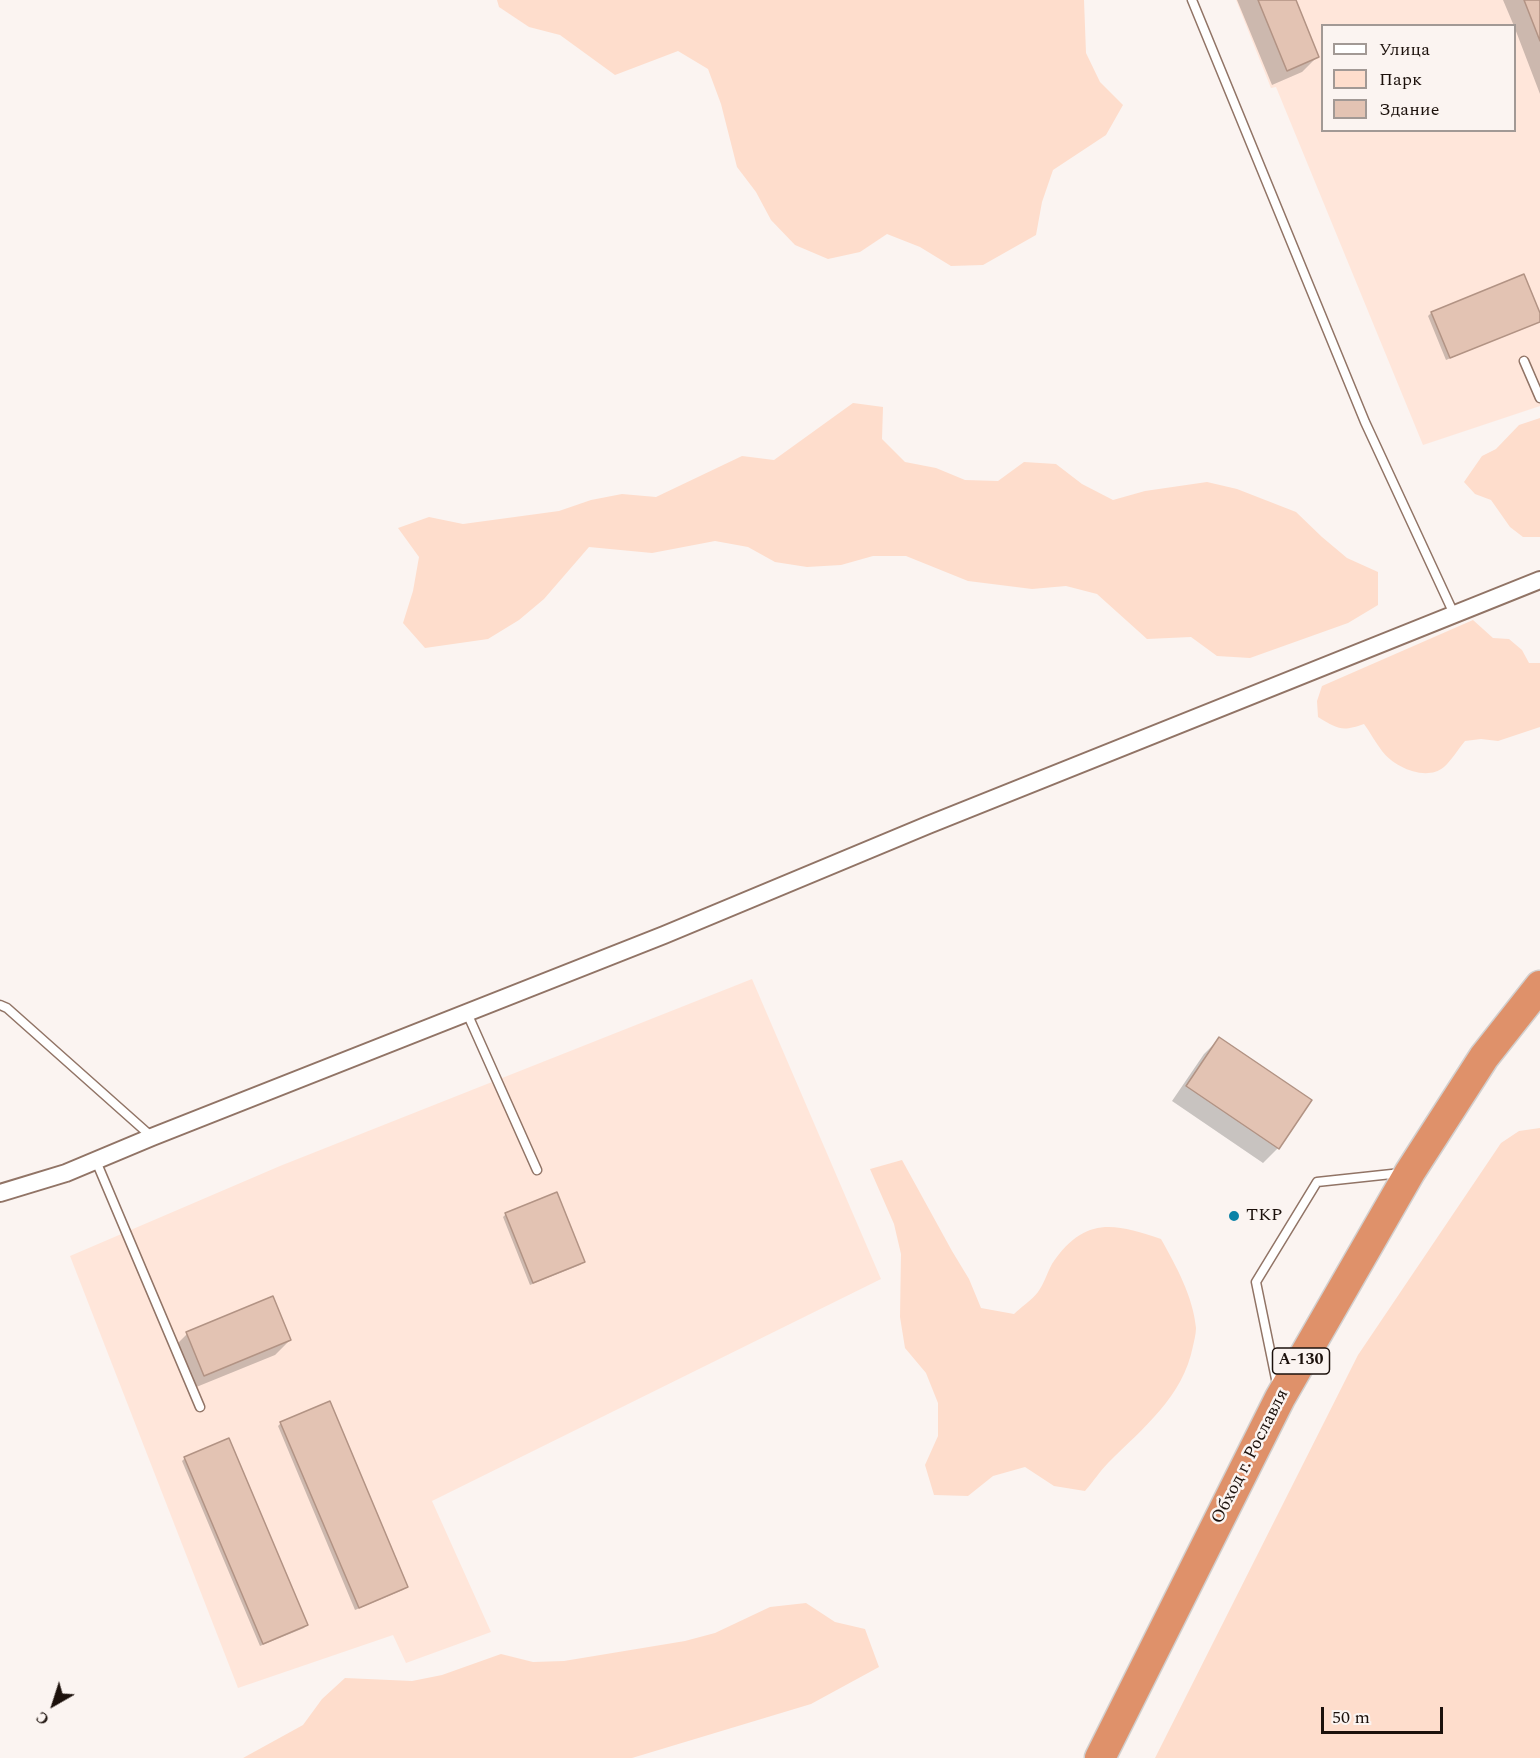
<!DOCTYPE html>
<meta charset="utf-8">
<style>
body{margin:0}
#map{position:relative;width:1540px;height:1758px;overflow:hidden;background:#fbf4f1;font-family:Spectral,serif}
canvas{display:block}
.legend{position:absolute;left:1321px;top:24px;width:195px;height:108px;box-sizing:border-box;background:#fbf4f1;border:2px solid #a29995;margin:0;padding:8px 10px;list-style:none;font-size:18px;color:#1c110c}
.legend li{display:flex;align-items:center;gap:12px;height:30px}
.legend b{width:30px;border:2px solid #a29995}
.north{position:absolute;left:24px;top:1674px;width:60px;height:60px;-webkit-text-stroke:4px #fbf4f1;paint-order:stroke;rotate:219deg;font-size:16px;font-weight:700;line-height:24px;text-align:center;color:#1c110c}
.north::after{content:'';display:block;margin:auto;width:21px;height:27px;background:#1c110c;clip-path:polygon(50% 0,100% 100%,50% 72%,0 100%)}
.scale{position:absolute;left:1321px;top:1707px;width:122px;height:27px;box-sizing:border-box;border:3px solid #1c110c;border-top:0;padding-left:8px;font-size:18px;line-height:21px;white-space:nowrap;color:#1c110c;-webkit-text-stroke:4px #fbf4f1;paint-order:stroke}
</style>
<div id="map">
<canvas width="1540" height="1758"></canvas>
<ul class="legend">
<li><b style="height:8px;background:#fff"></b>Улица</li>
<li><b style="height:16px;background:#feddcc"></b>Парк</li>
<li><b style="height:16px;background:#e3c3b3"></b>Здание</li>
</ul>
<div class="north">С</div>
<div class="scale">50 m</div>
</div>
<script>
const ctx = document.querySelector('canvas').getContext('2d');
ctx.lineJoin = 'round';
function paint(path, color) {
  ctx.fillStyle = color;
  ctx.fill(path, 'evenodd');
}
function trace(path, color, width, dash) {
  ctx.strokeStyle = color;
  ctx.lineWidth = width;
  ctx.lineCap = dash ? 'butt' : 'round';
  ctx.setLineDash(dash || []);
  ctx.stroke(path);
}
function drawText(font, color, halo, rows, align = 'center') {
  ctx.font = font + ' Spectral,serif';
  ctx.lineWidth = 5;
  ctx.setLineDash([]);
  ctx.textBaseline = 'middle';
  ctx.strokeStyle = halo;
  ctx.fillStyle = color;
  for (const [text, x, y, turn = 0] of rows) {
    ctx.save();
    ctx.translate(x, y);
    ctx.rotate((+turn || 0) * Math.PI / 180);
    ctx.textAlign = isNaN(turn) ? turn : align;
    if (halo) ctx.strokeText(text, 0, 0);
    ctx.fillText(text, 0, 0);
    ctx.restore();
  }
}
const built = new Path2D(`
 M1236,0H1540V406L1423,445L1276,87L1271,88ZM1322,26H1514V130H1322Z
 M752,979L881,1279L432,1501L491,1632L406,1663L393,1635L238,1688L70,1256L280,1166Z`);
const green = new Path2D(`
 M497,0H1084L1086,53L1100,82L1123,105L1106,135L1053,170L1042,202L1036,235L983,265L951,266L920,247L887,234L860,252L828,259L795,245L771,220L756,192L737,167L721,104L708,69L678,51L615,75L560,35L529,27L499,7Z
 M853,403L883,407L882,439L905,462L936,468L965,480L998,481L1024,462L1056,464L1082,484L1113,500L1145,491L1207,482L1237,489L1296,512L1322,537L1347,558L1378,572V605L1348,623L1250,658L1217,656L1191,637L1147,639L1097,594L1066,586L1032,589L968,581L906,556H873L841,565L807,567L775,562L748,547L715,541L652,553L589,547L544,599L519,620L488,639L425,648L403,623L413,591L419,557L398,528L429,517L463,524L559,511L591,500L622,494L656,497L742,456L774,460Z
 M1540,418V537H1523L1510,527L1491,500L1475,494L1464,482L1482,456L1496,449L1519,425Z
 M1473,620L1493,638L1509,639L1522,650L1529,663H1540V727L1498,741L1481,739L1465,741C1458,749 1452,760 1444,767C1426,782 1394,767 1382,751C1375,742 1370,732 1364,724C1342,732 1338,729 1318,717L1317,701L1322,686Z
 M1540,1128V1758H1155L1358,1355L1501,1143L1519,1131Z
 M902,1160L952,1251L969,1279L981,1308L1014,1314C1021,1307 1031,1301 1038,1292C1044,1284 1047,1273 1052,1264C1084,1216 1114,1223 1161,1239C1176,1266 1193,1296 1196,1328C1196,1334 1194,1341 1193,1346C1183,1397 1143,1428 1108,1463C1100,1471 1093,1482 1085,1491L1054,1486L1025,1467L993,1476L968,1496L934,1495L925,1465L938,1436V1403L926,1373L905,1348L900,1317L901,1254L894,1224L870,1169Z
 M806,1603L835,1622L865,1629L879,1667L811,1704L632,1758H243L303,1725L322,1699L345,1678L412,1681L442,1675L501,1654L533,1662L564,1661L685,1641L715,1633L770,1607Z`);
const shadow = new Path2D(`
 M1237,0H1294L1317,57L1302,72L1272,85Z
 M1503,0H1540V94L1514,26Z
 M1431,313L1540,317V321L1446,360L1428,316Z
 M1219,1039L1278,1148L1263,1163L1172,1101L1204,1054Z
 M506,1214L583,1262L580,1265L530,1285L503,1217Z
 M187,1334L290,1340L275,1355L189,1390L172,1349Z
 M281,1423L406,1587L403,1590L355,1610L278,1426Z
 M185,1458L307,1624L304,1628L260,1646L182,1461Z`);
const building = new Path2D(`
 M1258,0H1296L1319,57L1287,71Z
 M1524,0H1540V41Z
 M1524,274L1540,313V322L1450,358L1431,312Z
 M1219,1037L1312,1100L1279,1149L1186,1086Z
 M557,1192L585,1262L533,1283L505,1213Z
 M273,1296L291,1340L204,1376L186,1332Z
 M330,1401L408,1587L359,1608L280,1422Z
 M229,1438L308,1625L263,1644L184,1457Z`);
const lane = new Path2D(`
 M1192,0L1365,422L1454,614
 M1524,361L1540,398
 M0,1005L7,1008L152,1137
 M467,1013L537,1170
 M96,1161L200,1407
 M1277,1384L1256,1282L1317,1182L1401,1173`);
const street = new Path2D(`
 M0,1193L66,1173L152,1137L664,935L928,825L1540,580`);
const highway = new Path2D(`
 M1100,1758L1280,1398L1410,1172L1484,1057L1540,986`);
const markers = [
 [1234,1216,6,"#0a82a7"]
];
const shields = [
 [1301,1361,57]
];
const shieldNames = [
 ["А-130",1301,1361]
];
const poiNames = [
 ["ТКР",1246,1216]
];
const streetNames = [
 ["Обход г. Рославля",1251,1457,-63]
];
paint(built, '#ffe6da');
paint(green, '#feddcc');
paint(shadow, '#0003');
paint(building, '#e3c3b3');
trace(building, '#b29384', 1.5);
trace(lane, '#917466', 11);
trace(street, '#917466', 20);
trace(highway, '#d2cfce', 33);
trace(lane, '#fff', 8);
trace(street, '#fff', 16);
trace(highway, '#df916a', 30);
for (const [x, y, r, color] of markers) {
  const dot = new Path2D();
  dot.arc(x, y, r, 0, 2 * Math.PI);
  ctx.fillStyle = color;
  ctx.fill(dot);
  trace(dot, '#fbf4f1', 2);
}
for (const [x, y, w] of shields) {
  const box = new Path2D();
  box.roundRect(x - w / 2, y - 13, w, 26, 4.5);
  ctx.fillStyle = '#fbf4f1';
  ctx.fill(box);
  trace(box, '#1c110c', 1.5);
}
drawText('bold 16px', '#1c110c', null, shieldNames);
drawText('18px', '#1c110c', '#fbf4f1', poiNames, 'left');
drawText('18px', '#1c110c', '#fbf4f1', streetNames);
</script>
